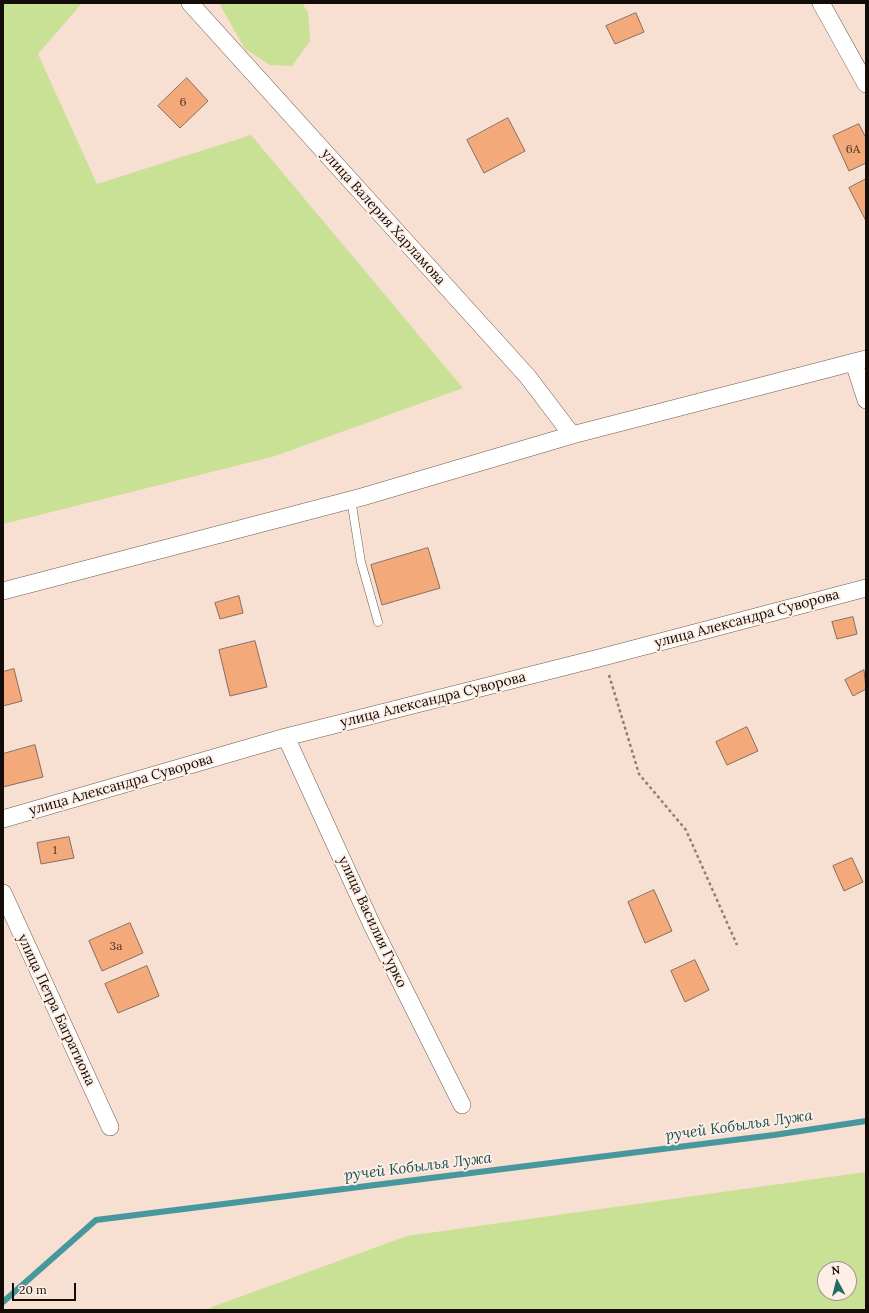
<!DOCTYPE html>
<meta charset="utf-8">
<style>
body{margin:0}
#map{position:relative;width:869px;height:1313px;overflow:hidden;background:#f7dfd1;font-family:Lora,serif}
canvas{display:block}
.frame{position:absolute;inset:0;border:4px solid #140c08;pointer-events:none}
.north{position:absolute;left:817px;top:1261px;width:40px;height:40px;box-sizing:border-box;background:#fdeee6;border:1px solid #a0948d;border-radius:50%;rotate:353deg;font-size:11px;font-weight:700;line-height:16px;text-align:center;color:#140c08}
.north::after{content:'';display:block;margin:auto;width:14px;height:18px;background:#226c66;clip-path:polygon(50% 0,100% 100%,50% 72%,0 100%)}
.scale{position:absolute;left:12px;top:1283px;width:64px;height:18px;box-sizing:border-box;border:2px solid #140c08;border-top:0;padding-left:5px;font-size:12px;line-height:14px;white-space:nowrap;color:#140c08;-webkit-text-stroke:3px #fdeee6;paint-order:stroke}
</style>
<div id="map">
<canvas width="869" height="1313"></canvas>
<div class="frame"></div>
<div class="north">N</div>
<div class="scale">20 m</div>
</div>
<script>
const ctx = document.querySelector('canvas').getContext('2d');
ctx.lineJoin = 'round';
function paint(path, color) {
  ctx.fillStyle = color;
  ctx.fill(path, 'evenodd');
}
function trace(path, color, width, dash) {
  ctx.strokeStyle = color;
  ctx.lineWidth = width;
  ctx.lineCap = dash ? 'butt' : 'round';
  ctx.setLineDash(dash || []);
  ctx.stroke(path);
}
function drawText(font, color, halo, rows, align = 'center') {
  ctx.font = font + ' Lora,serif';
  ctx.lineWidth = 4;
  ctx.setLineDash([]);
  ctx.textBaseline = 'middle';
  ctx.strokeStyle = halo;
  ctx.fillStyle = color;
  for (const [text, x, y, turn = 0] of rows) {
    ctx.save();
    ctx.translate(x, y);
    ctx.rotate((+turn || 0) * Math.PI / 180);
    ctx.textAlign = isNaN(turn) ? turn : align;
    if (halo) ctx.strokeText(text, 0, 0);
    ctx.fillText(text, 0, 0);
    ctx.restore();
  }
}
const green = new Path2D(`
 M3,3H82L38,54L97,184L251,135L463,388L275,456L3,524Z
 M219,3H302L308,12L310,41L292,66L270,65L245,49Z
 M866,1172V1310H209L212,1307L407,1236ZM825,1269H849V1293H825Z`);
const stream = new Path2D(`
 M3,1302L96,1220L774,1135L866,1121`);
const building = new Path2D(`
 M636,13L644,32L615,44L606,26Z
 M187,78L208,101L180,128L158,106Z
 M508,118L525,151L484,173L467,140Z
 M859,124L866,138V163L849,171L833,136Z
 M866,179V221L849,188Z
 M428,548L440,588L382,605L371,565Z
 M239,596L243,613L220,619L215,603Z
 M853,617L857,634L837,639L832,622Z
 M255,641L267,687L230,696L219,650Z
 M14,669L22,701L3,706V672Z
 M864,670L866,689L853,696L845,680Z
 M747,727L758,751L727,765L716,742Z
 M35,745L43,777L3,787V754Z
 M69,837L74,858L41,864L37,843Z
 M852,858L863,882L844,891L833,866Z
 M654,890L672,931L645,943L628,902Z
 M130,923L143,953L102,971L89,941Z
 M695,960L709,990L685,1002L671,971Z
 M147,966L159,996L118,1013L105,984Z`);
const path = new Path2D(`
 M609,675L639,774L686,830L737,945`);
const service = new Path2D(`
 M351,499L361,562L378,622`);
const minor = new Path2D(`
 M190,3L528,377L572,435
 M821,3L866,84
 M854,363L866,400
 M3,591L362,497L572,435L866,359
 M286,737L372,925L462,1105
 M3,819L286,737L603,657L866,588
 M3,893L110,1127`);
const numberNames = [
 ["6",183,103],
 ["6А",853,150],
 ["1",55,851],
 ["3а",116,947]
];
const streetNames = [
 ["улица Валерия Харламова",383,217,48],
 ["улица Александра Суворова",747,619,-15],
 ["улица Александра Суворова",433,700,-14],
 ["улица Александра Суворова",121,785,-16],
 ["улица Василия Гурко",372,922,65],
 ["улица Петра Багратиона",56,1010,65]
];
const waterNames = [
 ["ручей Кобылья Лужа",739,1126,-8],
 ["ручей Кобылья Лужа",418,1167,-7]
];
paint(green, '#c9e195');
trace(stream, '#46989c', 6);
paint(building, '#f3a97a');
trace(building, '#846f62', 1);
trace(service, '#6f5b4e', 9);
trace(minor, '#6f5b4e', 18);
trace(path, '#8f7f75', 2.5, [3, 3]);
trace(service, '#fff', 8);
trace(minor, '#fff', 17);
drawText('12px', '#4c3324', null, numberNames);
drawText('14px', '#140c08', '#fdeee6', streetNames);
drawText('italic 15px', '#194e51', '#fdeee6', waterNames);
</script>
